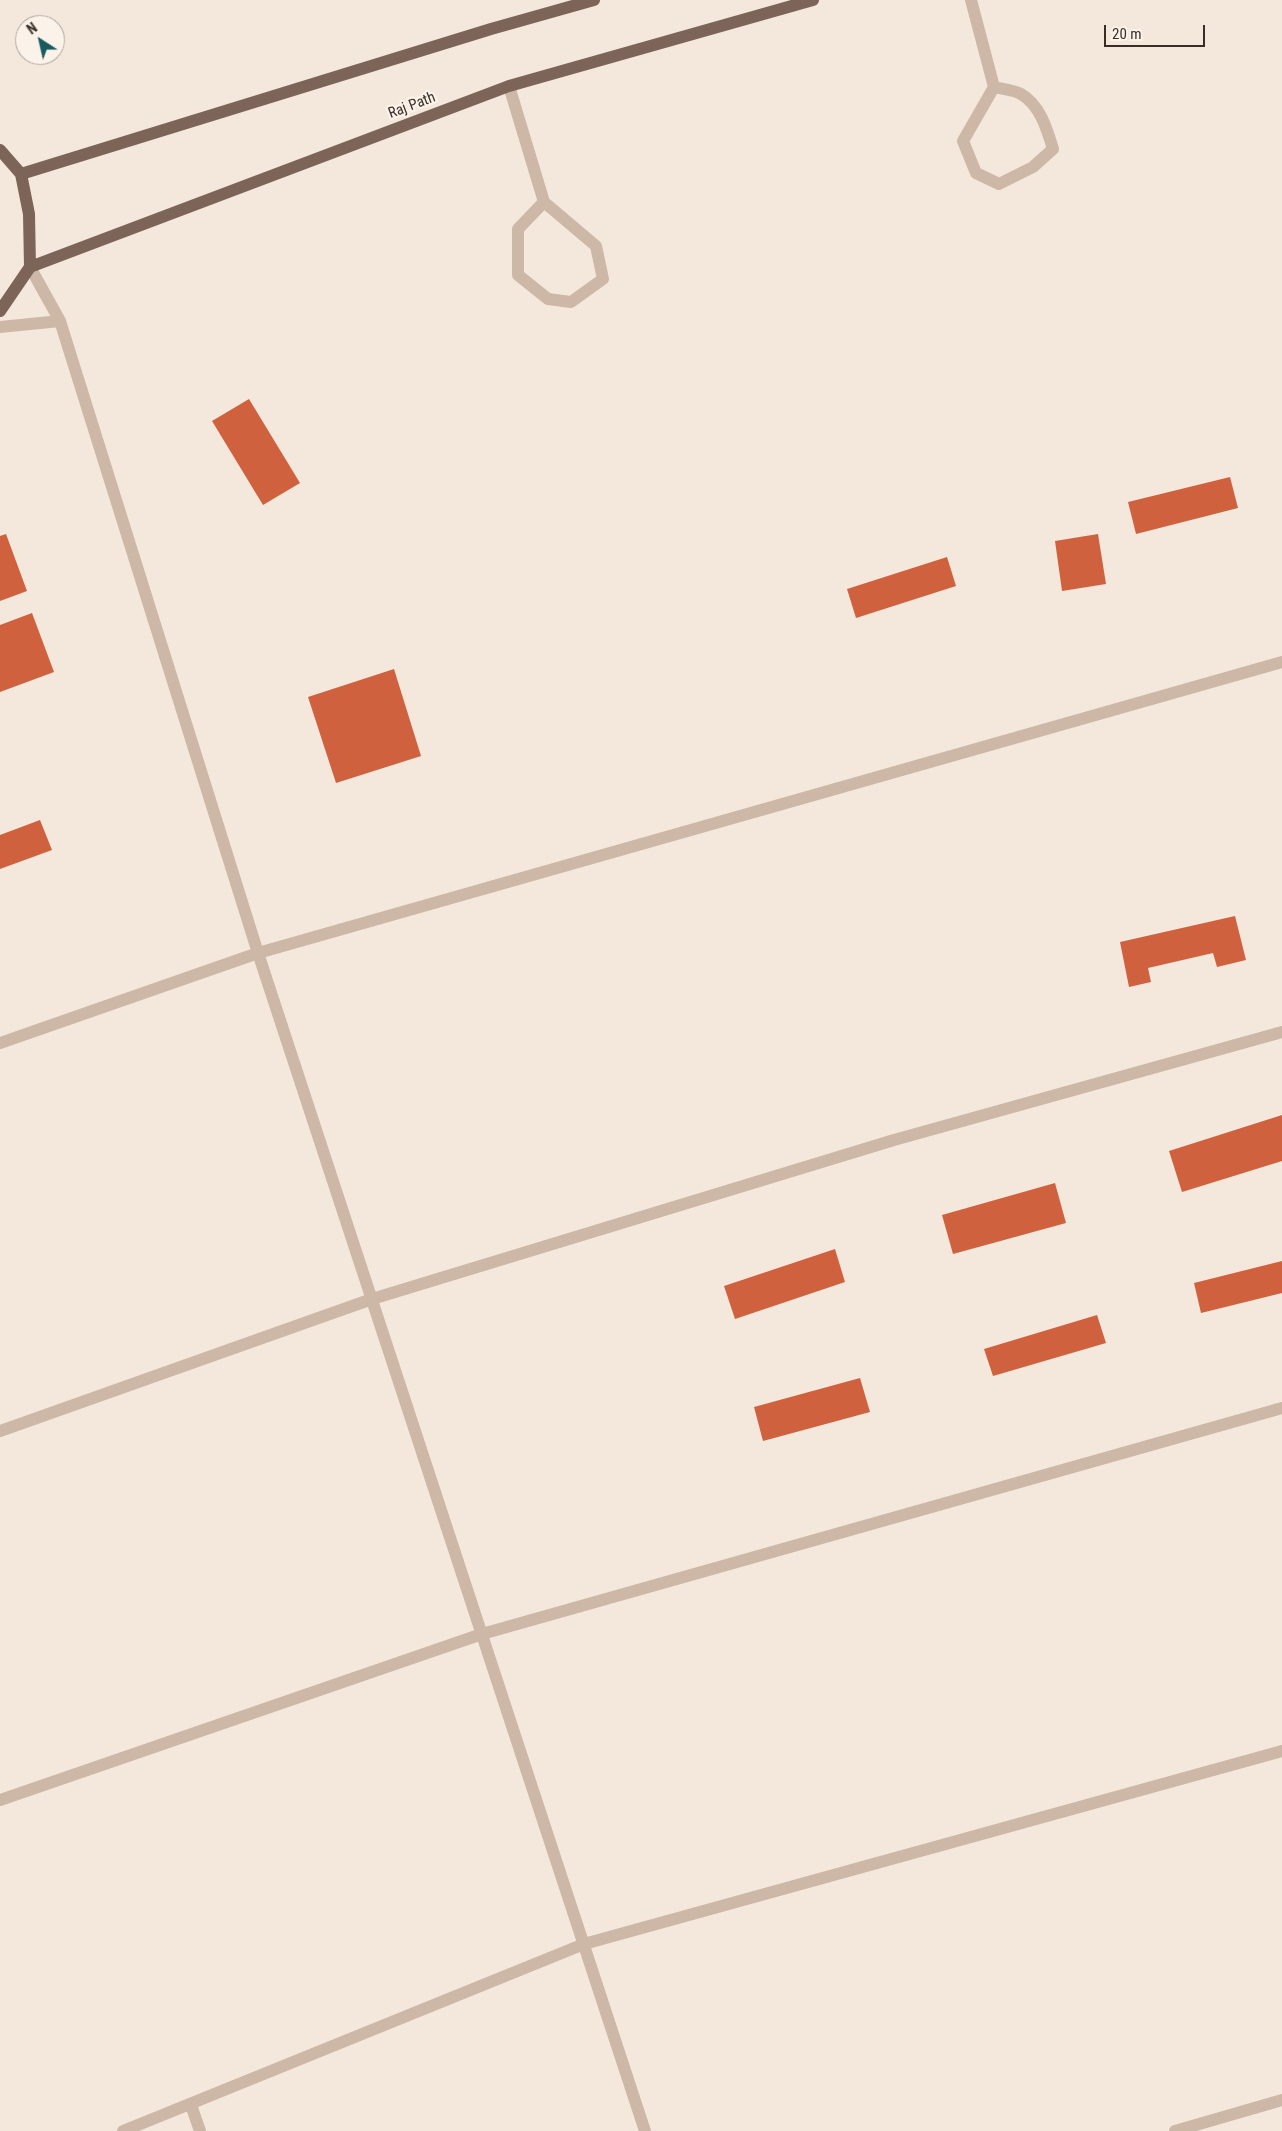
<!DOCTYPE html>
<style>
body{margin:0}
#map{position:relative;width:1282px;height:2131px;overflow:hidden;background:#f4e8dc;font-family:"Roboto Condensed",sans-serif}
canvas{display:block}
.north{position:absolute;left:15px;top:15px;width:50px;height:50px;box-sizing:border-box;background:#fbf2e9;border:1px solid #ada39c;border-radius:50%;rotate:325deg;font-size:14px;font-weight:700;line-height:20px;text-align:center;color:#392d28}
.north::after{content:'';display:block;margin:auto;width:18px;height:22px;background:#1a5a5e;clip-path:polygon(50% 0,100% 100%,50% 72%,0 100%)}
.scale{position:absolute;left:1104px;top:25px;width:101px;height:22px;box-sizing:border-box;border:2px solid #392d28;border-top:0;padding-left:6px;font-size:15px;line-height:18px;white-space:nowrap;color:#392d28;-webkit-text-stroke:4px #fbf2e9;paint-order:stroke}
</style>
<div id="map">
<canvas width="1282" height="2131"></canvas>
<div class="north">N</div>
<div class="scale">20 m</div>
</div>
<script>
const ctx = document.querySelector('canvas').getContext('2d');
ctx.lineJoin = 'round';
function paint(path, color) {
  ctx.fillStyle = color;
  ctx.fill(path, 'evenodd');
}
function trace(path, color, width, dash) {
  ctx.strokeStyle = color;
  ctx.lineWidth = width;
  ctx.lineCap = dash ? 'butt' : 'round';
  ctx.setLineDash(dash || []);
  ctx.stroke(path);
}
function drawText(font, color, halo, rows, align = 'center') {
  ctx.font = font + ' "Roboto Condensed",sans-serif';
  ctx.lineWidth = 4.5;
  ctx.setLineDash([]);
  ctx.textBaseline = 'middle';
  ctx.strokeStyle = halo;
  ctx.fillStyle = color;
  for (const [text, x, y, turn = 0] of rows) {
    ctx.save();
    ctx.translate(x, y);
    ctx.rotate((+turn || 0) * Math.PI / 180);
    ctx.textAlign = isNaN(turn) ? turn : align;
    if (halo) ctx.strokeText(text, 0, 0);
    ctx.fillText(text, 0, 0);
    ctx.restore();
  }
}
const building = new Path2D(`
 M249,399L300,483L263,505L212,421Z
 M1230,477L1238,508L1136,534L1128,502Z
 M6,534L27,591L0,601V536Z
 M1098,534L1106,584L1062,591L1055,541Z
 M947,557L956,586L856,618L847,589Z
 M32,613L54,672L0,692V625Z
 M394,669L421,756L336,783L308,697Z
 M40,820L52,850L0,869V835Z
 M1235,916L1246,960L1217,967L1213,953L1148,968L1151,982L1129,987L1120,942Z
 M1282,1115V1161L1182,1192L1169,1151Z
 M1055,1183L1066,1223L953,1254L942,1215Z
 M835,1249L845,1282L735,1319L724,1286Z
 M1282,1261V1293L1201,1313L1194,1283Z
 M1097,1315L1106,1343L993,1376L984,1349Z
 M860,1378L870,1412L763,1441L754,1407Z`);
const minor = new Path2D(`
 M971,0L994,87L963,141L976,173L999,184L1033,167L1053,149C1047,129 1040,105 1021,94C1014,90 1002,89 994,87
 M509,86L544,202L596,246L603,279L571,302L548,299L518,275V229L544,202
 M30,267L60,321L258,953L645,2131
 M0,327L60,321
 M0,1043L258,953L1282,662
 M0,1431L372,1299L894,1140L1282,1032
 M0,1800L482,1634L1282,1408
 M191,2105L200,2131
 M123,2131L584,1944L1282,1751
 M1175,2131L1282,2100`);
const primary = new Path2D(`
 M0,150L21,174L29,214L30,267L0,311
 M21,174L491,29L594,0
 M30,267L509,86L813,0`);
const streetNames = [
 ["Raj Path",412,106,-21]
];
paint(building, '#cf613f');
trace(minor, '#cdb8a7', 12);
trace(primary, '#7c6458', 12);
drawText('15px', '#392d28', '#fbf2e9', streetNames);
</script>
